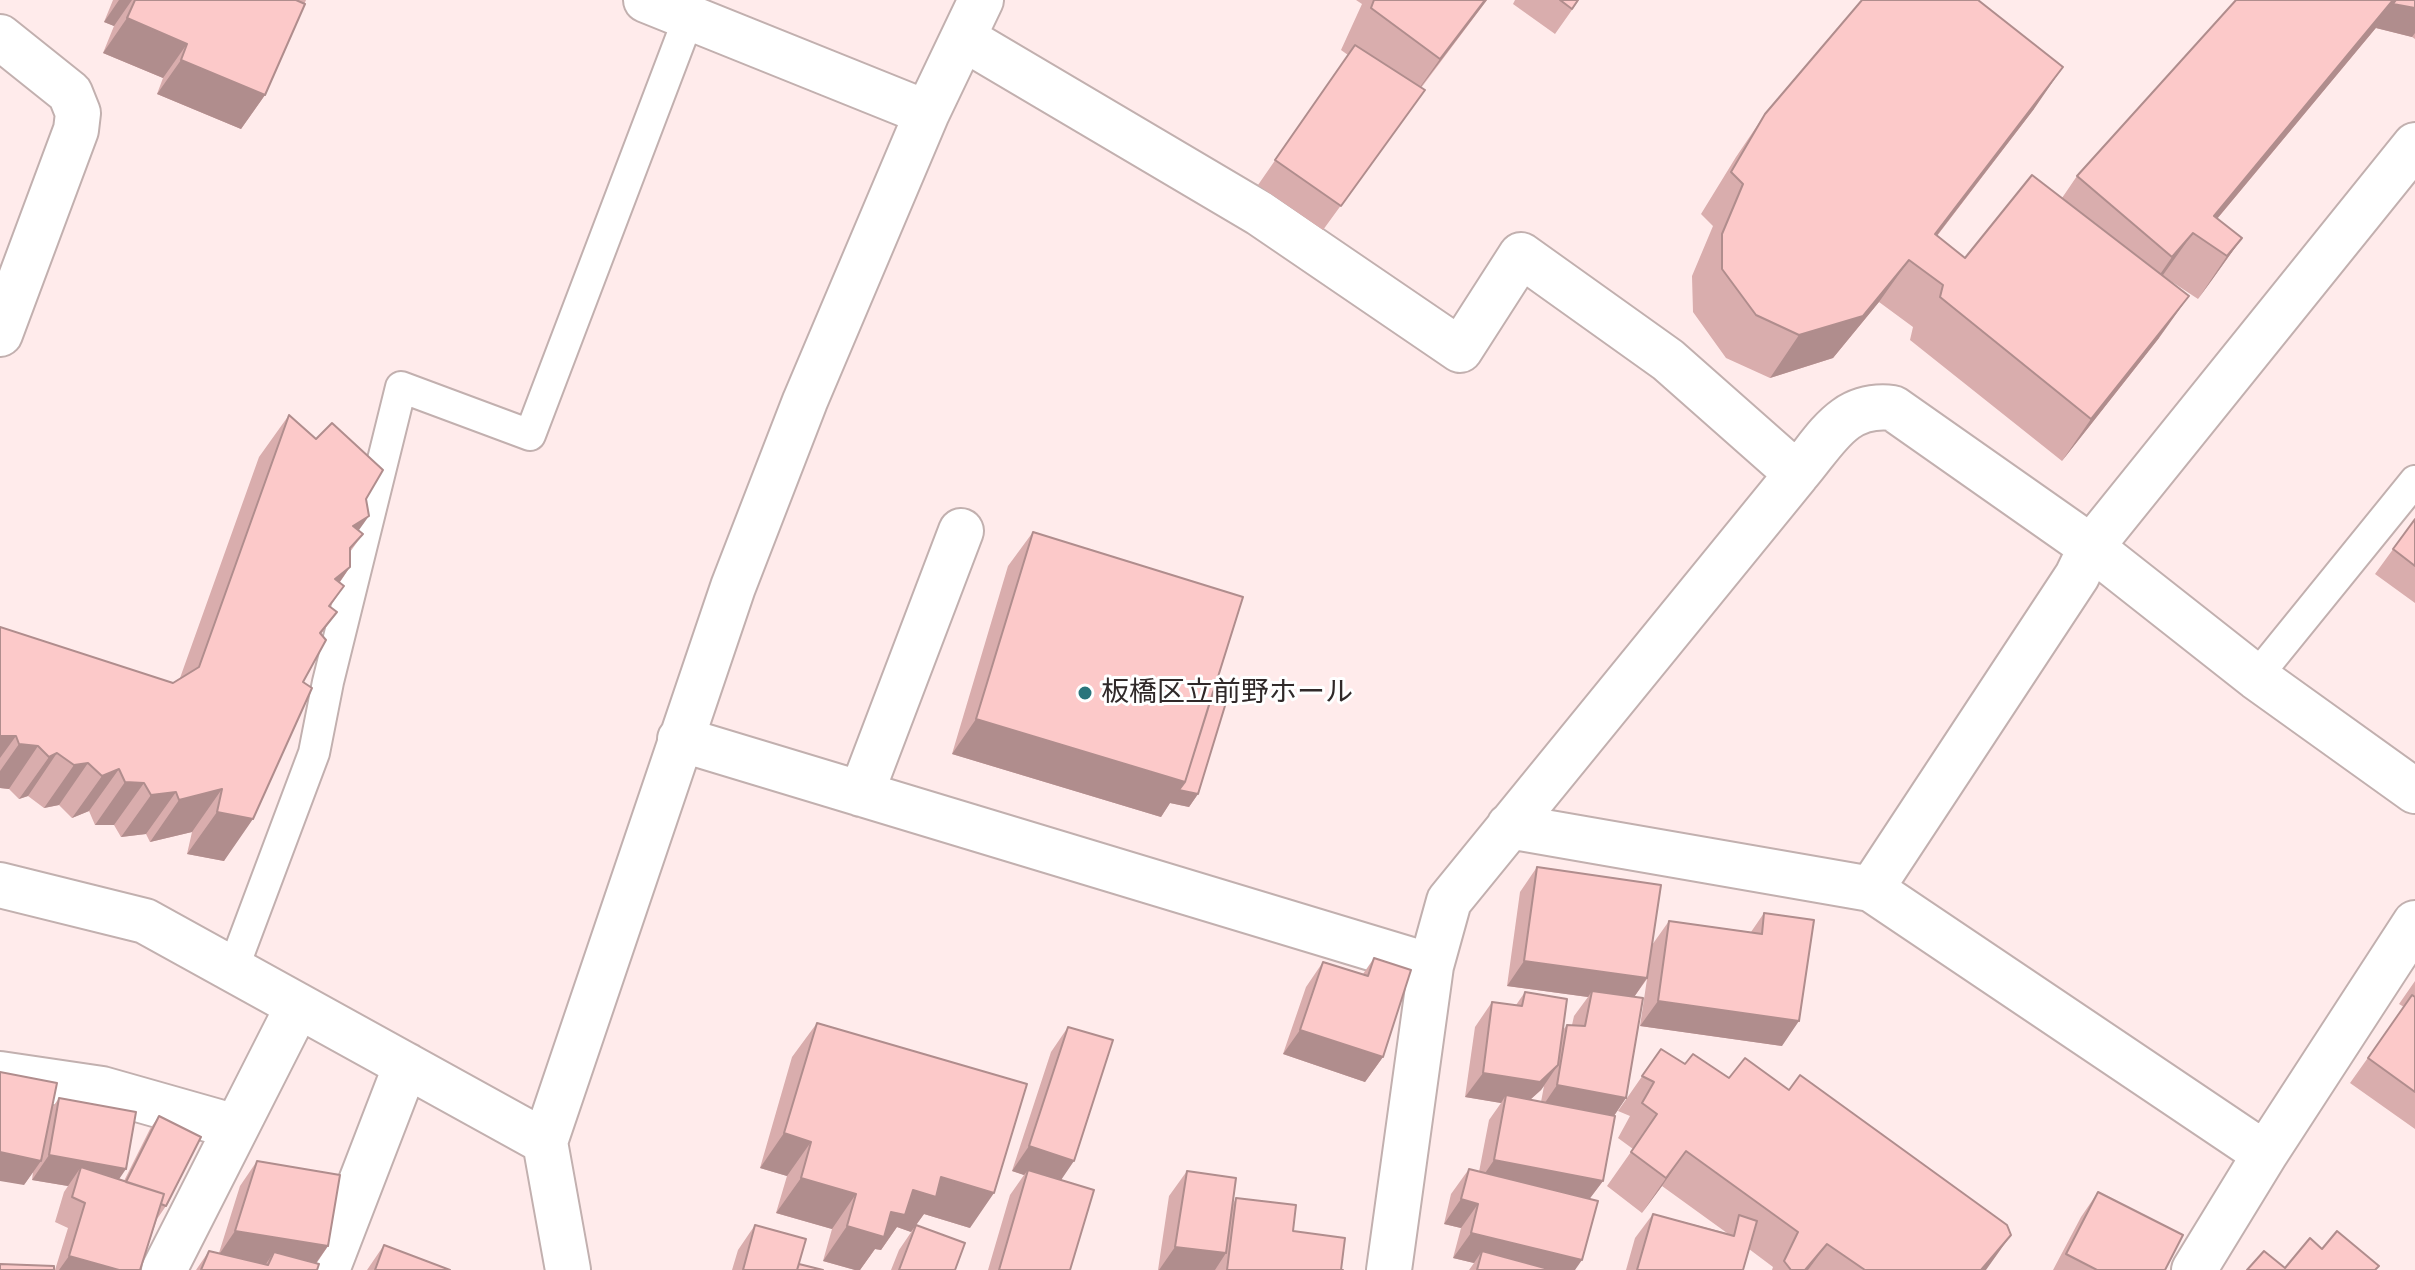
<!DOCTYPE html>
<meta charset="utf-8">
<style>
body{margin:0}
canvas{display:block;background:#ffebeb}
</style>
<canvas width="2415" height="1270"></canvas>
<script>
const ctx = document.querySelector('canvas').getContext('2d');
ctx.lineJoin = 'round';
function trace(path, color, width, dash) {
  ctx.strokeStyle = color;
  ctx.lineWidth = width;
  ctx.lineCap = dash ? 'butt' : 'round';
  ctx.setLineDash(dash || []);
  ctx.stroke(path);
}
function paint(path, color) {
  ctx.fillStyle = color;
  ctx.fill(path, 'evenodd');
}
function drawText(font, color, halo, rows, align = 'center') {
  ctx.font = font + ' Mulish,"Noto Sans JP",sans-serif';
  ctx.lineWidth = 6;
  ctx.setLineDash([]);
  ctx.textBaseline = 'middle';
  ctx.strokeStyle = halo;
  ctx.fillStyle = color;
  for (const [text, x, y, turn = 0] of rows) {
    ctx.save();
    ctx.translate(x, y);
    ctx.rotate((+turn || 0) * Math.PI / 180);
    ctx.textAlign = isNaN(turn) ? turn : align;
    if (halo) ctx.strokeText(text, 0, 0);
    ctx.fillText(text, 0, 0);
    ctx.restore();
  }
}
const service = new Path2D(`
 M2256,677L2415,481
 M233,969L314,753L328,682L401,387L530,435L689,17`);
const minor = new Path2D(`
 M646,0L927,113
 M0,37L70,93L78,113L76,130L0,334
 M963,38L1259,213L1460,350L1521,255L1668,360L1797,474
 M680,739L1431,966
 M861,794L961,531
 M1509,826L1871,889L2077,576L2091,547L2415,145
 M0,885L145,921L545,1142
 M1871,889L2265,1154
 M0,1074L102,1089L236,1127
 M164,1270L298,1006
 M327,1270L406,1065
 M568,1270L545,1142L733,587L805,401L927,113L981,0
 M1389,1270L1431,966L1449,901L1797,474C1827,439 1843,402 1893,408L2091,547L2256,677L2415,791
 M2194,1270L2265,1154L2415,923`);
const wall = new Path2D(`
 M113,0H306L265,95L241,129L157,94L163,78L103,53L114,26L104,22Z
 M1356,0H1487L1421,88L1425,90L1323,230L1258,185L1348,55L1341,50L1362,4Z
 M1515,0H1579L1555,34L1513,4Z
 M2415,0V39L2412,37L2376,28L2380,23L2217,219L2242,238L2198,299L2163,276L2159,338L2062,461L1910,340L1913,327L1879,302L1833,358L1770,378L1726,358L1693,312L1692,276L1713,226L1701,214L1736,157L1765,114L2034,109L1937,236L1965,258L2062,198L2077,176Z
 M289,415L316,439L366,499L358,531L363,534L350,552V567L340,582L344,586L330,607L337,612L321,634L303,682L224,861L187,854L192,832L150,842L146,834L121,837L114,825H95L89,811L72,818L59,805L44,808L28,796L19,799L9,789L0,788V627L173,683L180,678L259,457Z
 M2415,519V603L2375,574Z
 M1033,532L1213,692L1198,794L1189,807L1170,803L1161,817L952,754L1008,566Z
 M1537,867L1652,945L1669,921L1751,932L1764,913L1782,1046L1640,1026L1647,979L1634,997L1626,1098L1614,1116L1603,1181L1589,1199L1575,1270H1469L1474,1263L1453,1258L1461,1228L1444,1224L1451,1194L1469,1169L1479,1172L1489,1120L1501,1103L1465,1097L1475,1027L1492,1002L1516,1005L1525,992L1563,1030L1567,1025H1572L1574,1016L1588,997L1507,986L1520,892ZM1544,1086L1541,1102L1530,1100L1541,1090Z
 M1374,958L1383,1057L1365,1082L1283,1054L1306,987L1323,962L1363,974Z
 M2415,981V1129L2350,1083L2404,1007L2399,1004Z
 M817,1023L970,1228L924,1214L911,1232L897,1227L881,1250L875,1249L860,1270H855L823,1261L832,1229L776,1213L787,1176L760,1168L792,1057Z
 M1068,1027L1061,1180L1070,1270H988L1010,1195L1024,1175L1012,1171L1051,1052Z
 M1661,1049L1986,1270H1772L1773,1267L1749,1249L1743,1270H1626L1635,1238L1653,1214L1727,1233L1662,1186L1642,1213L1607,1186L1633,1149L1618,1138L1630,1116L1618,1111Z
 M59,1098L119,1179L124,1181L150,1129L159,1116L166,1206L157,1219L140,1270H55L68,1228L55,1222L64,1192L68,1186L32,1180L33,1172L24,1185L52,1108Z
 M257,1161L328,1246L316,1264L317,1270H196L209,1251L219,1253L240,1186Z
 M1187,1171L1233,1204L1236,1198L1293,1231L1341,1270H1343H1158L1169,1196Z
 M2098,1192L2165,1270H2053L2081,1217Z
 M755,1225L799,1264L823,1270H732L738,1250Z
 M916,1225L955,1270H891L899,1250Z
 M384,1245L450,1270H367Z`);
const shadedWall = new Path2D(`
 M119,0H132L114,26L104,22Z
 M1485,0H1487L1410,101L1440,59Z
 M2393,0H2399L2415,8V33L2412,37L2376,28L2380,23L2201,238L2214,216Z
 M127,18L187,44L163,78L103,53Z
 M181,60L265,95L241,129L157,94Z
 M2063,67L2034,109L1915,264L1935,234Z
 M2193,233L2163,275L2143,299L2172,257Z
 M2242,238L2212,280L2198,299L2227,256Z
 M1909,260L1879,302L1833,358L1770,378L1799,335Z
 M2189,296L2159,338L2062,461L2091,419Z
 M369,516L339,558L353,526Z
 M350,567L321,609L335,579Z
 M976,719L1185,782L1198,794L1189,807L1170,803L1161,817L952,754Z
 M0,736H16L0,758Z
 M19,744L38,746L9,789L0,788V771Z
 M57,753L28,796L19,799L49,757Z
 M88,763L59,805L44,808L74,765Z
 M119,769L89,811L72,818L102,776Z
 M125,782L144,783L114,825H95Z
 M222,789L192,832L150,842L179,800Z
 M176,792L146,834L121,837L151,795Z
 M217,812L253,819L224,861L187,854Z
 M1524,961L1647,978L1630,1003L1592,991L1588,997L1507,986Z
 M1658,1001L1799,1021L1782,1046L1640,1026Z
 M1300,1030L1383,1057L1365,1082L1283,1054Z
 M1558,1065L1541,1090L1522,1107L1506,1095L1501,1103L1465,1097L1483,1073Z
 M1557,1085L1626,1098L1609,1123L1540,1110Z
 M784,1133L811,1142L787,1176L760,1168Z
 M1029,1146L1074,1161L1057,1186L1028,1170L1024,1175L1012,1171Z
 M1686,1151L1662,1186L1642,1213L1666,1178Z
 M0,1152L41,1161L24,1185L0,1181Z
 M49,1155L126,1169L109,1194L81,1167L68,1186L32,1180Z
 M1494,1160L1603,1181L1585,1205L1477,1185Z
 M941,1177L994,1193L970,1228L924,1214L911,1232L897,1227L881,1250L875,1249L860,1270H855L823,1261L847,1226L891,1212L913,1190Z
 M801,1178L856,1194L832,1229L776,1213Z
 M1461,1199L1478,1204L1461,1228L1444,1224Z
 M235,1231L328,1246L311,1270L274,1252L266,1264L218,1256Z
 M1471,1233L1582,1260L1575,1270H1504L1482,1251L1474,1263L1453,1258Z
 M2011,1235L1986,1270H1981Z
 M1827,1244L1808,1270H1805Z
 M1175,1247L1226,1253L1215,1270H1159Z
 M69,1256L119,1270H59Z`);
const building = new Path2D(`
 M135,0H296L305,4L265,95L181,60L187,44L127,18Z
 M1374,0H1485L1440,59L1371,8Z
 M1560,0H1578L1572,9Z
 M1862,0H1978L2063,67L1935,234L1965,258L2032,175L2189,296L2091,419L1940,297L1943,285L1909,260L1863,316L1799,335L1756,315L1722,269V234L1743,184L1731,172L1765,114Z
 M2236,0H2393L2214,216L2242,238L2227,256L2193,233L2172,257L2077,176Z
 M2396,0H2415V8L2393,4Z
 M1355,45L1425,90L1341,206L1275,160Z
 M289,415L316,439L332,423L383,470L366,499L369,516L353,526L363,534L350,548V567L335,579L344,586L329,606L337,612L320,633L326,640L303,682L312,688L253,819L217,812L222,789L179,800L176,792L151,795L144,783L125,782L119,769L102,776L88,763L74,765L57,753L49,757L38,746L19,744L16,736H0V627L173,683L199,667Z
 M2415,519V566L2393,549Z
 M1033,532L1243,597L1185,782L976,719Z
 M1213,692L1228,696L1198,794L1179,790L1185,782Z
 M1537,867L1661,885L1647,978L1524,961Z
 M1764,913L1814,920L1799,1021L1658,1001L1669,921L1762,934Z
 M1374,958L1411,970L1383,1057L1300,1030L1323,962L1368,976Z
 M1592,991L1643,998L1626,1098L1557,1085L1567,1025L1585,1026Z
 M1525,992L1567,999L1558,1065L1540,1082L1483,1073L1492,1002L1522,1006Z
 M2412,995L2415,997V1092L2368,1058Z
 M817,1023L1027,1084L994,1193L941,1177L936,1197L913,1190L905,1215L891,1212L884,1237L847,1226L856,1194L801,1178L811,1142L784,1133Z
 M1068,1027L1113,1040L1074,1161L1029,1146Z
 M1661,1049L1685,1064L1693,1054L1729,1078L1745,1058L1789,1090L1800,1075L2007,1225L2011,1235L1981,1270H1865L1827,1244L1805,1270H1791L1784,1261L1798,1232L1686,1151L1666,1178L1631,1152L1657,1114L1642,1103L1654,1082L1642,1076Z
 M0,1072L57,1083L41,1161L0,1152Z
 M1506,1095L1615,1116L1603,1181L1494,1160Z
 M59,1098L136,1112L126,1169L49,1155Z
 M159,1116L201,1137L166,1206L161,1204L164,1194L126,1182Z
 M257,1161L340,1175L328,1246L235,1231Z
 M81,1167L164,1194L140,1270H119L69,1256L85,1203L72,1197Z
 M1469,1169L1598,1201L1582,1260L1471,1233L1478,1204L1461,1199Z
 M1028,1170L1094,1190L1070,1270H999Z
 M1187,1171L1236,1178L1226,1253L1175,1247Z
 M2098,1192L2183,1235L2165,1270H2097L2066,1254Z
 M1236,1198L1296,1205L1293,1231L1345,1238L1341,1270H1343H1227Z
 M1653,1214L1734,1236L1739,1215L1757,1221L1743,1270H1637Z
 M755,1225L806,1239L797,1270H743Z
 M916,1225L965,1243L955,1270H899Z
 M2337,1231L2379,1266L2375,1270H2247L2264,1251L2285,1268L2310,1238L2322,1249Z
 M384,1245L450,1270H375Z
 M209,1251L268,1265L274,1252L319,1264L317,1270H201Z
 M1482,1251L1552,1270H1477Z
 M0,1264L54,1266V1270H0Z
 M799,1264L823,1270H797Z`);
const markers = [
 [1085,693,8,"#2a747b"]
];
const poiNames = [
 ["板橋区立前野ホール",1101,693]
];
trace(service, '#c2b0af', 34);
trace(minor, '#c2b0af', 48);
trace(service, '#fff', 30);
trace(minor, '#fff', 44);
paint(wall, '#d9adad');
paint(shadedWall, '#b08d8d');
paint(building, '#fcc9c9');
trace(building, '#b08d8d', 2);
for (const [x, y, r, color] of markers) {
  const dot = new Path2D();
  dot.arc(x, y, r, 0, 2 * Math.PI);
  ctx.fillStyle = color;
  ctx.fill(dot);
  trace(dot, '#fff', 3);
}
drawText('28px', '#302929', '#fff', poiNames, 'left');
</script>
